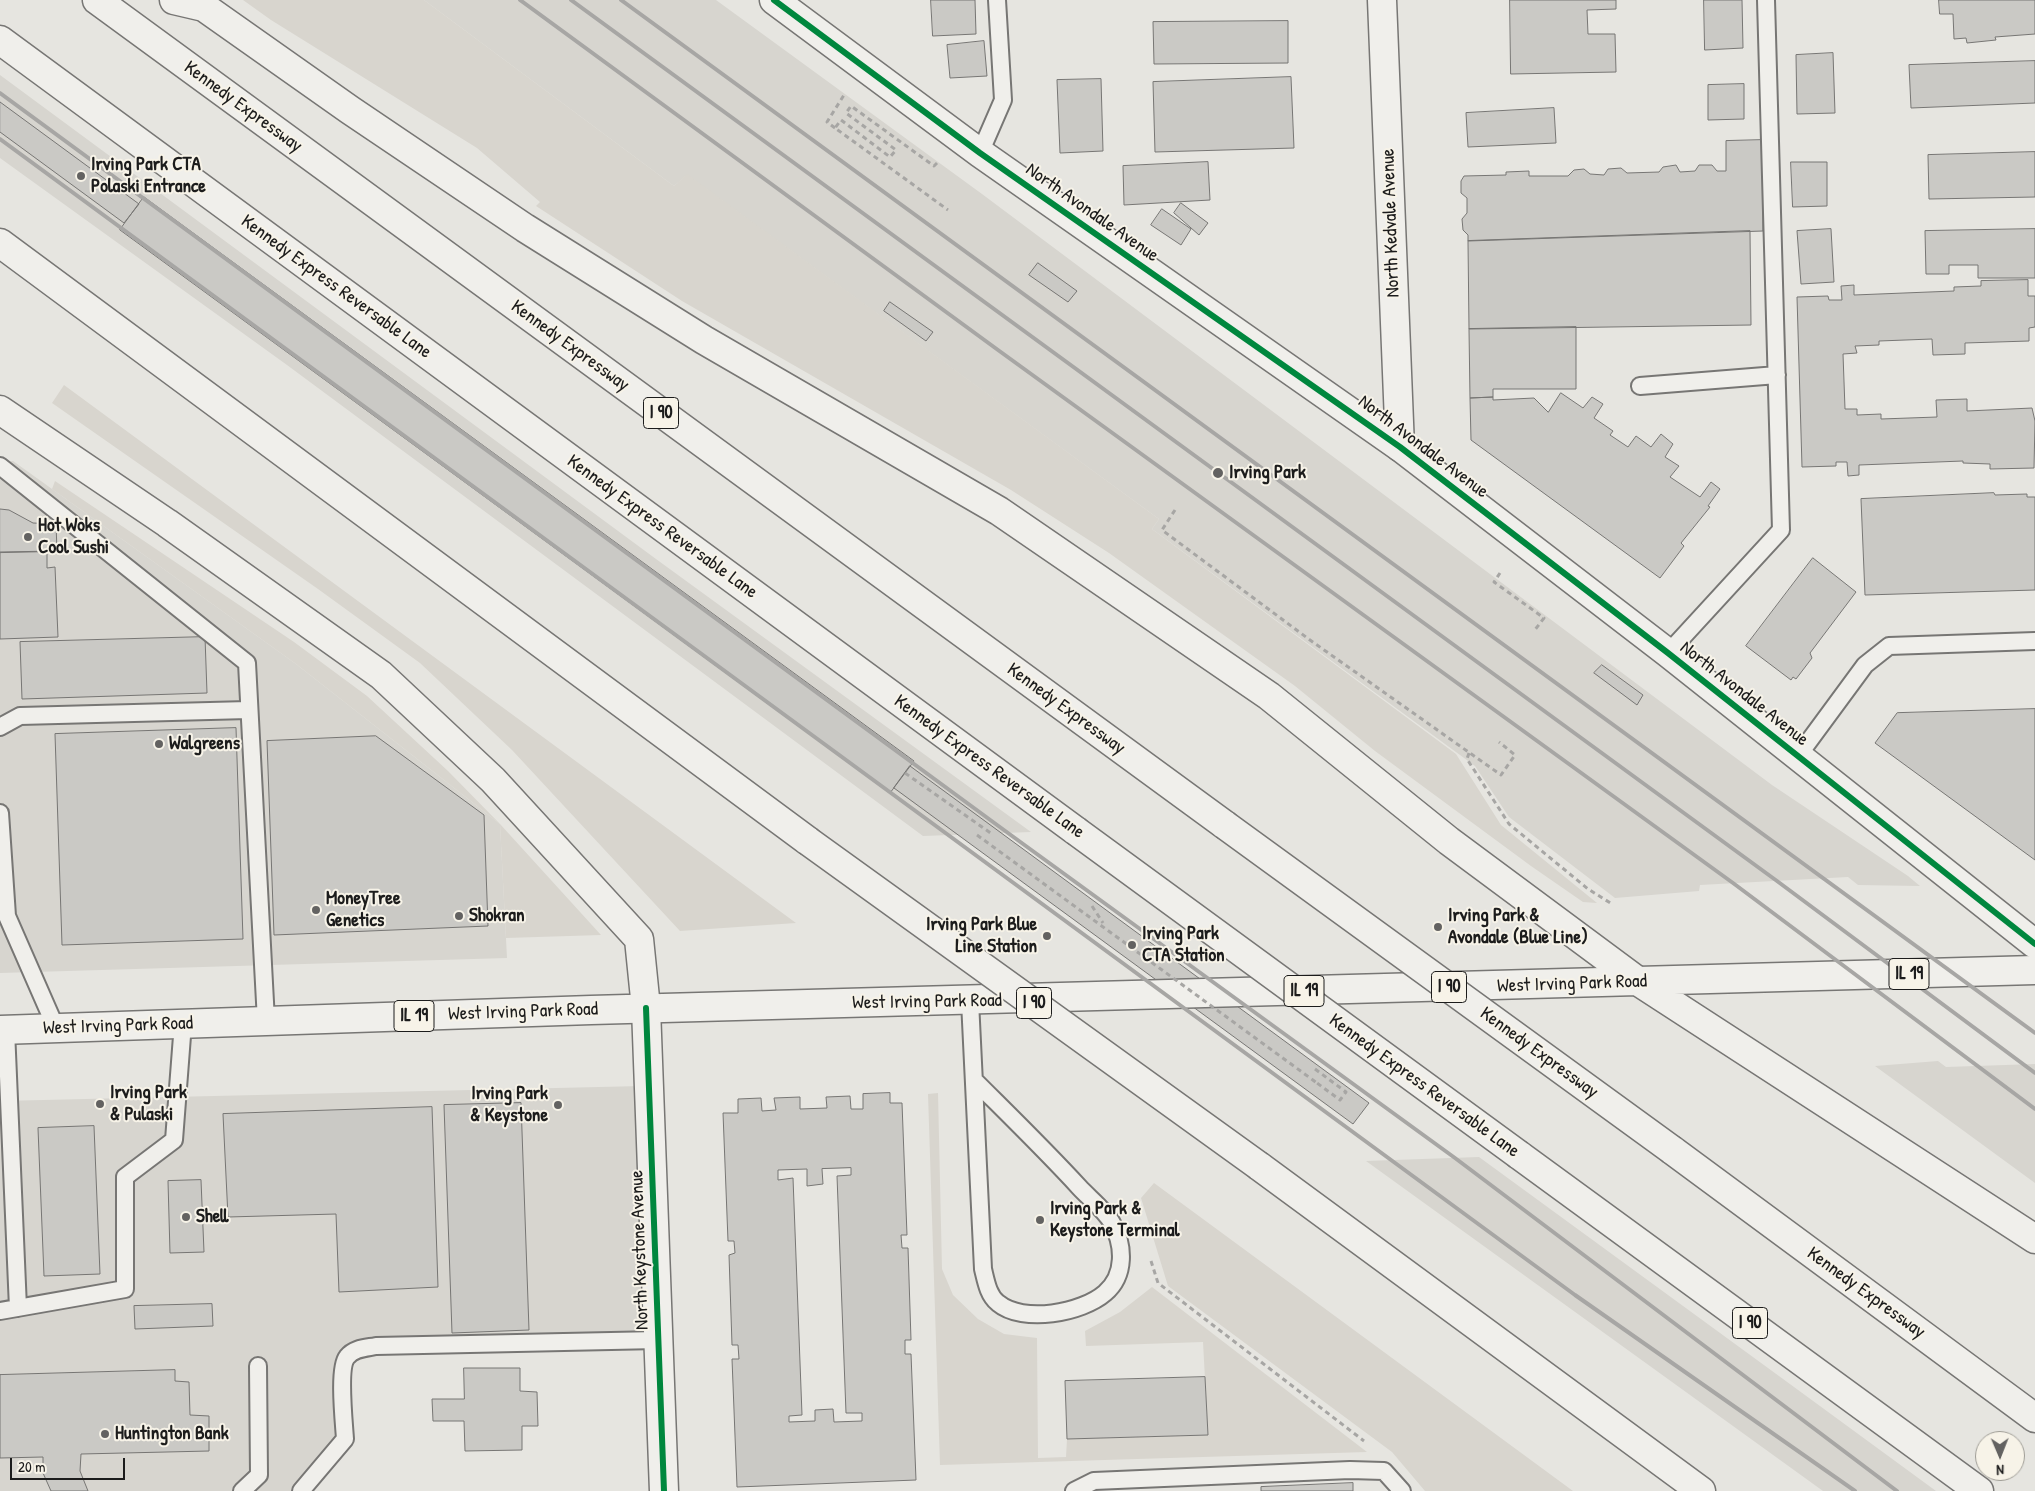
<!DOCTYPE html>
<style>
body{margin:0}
#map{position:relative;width:2035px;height:1491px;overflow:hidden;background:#e6e5e0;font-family:"Patrick Hand",sans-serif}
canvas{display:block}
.north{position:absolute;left:1975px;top:1431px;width:50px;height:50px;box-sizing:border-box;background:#f7f3e8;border:1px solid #9f9d96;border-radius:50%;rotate:179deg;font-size:14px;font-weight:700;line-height:20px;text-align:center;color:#1c1c1c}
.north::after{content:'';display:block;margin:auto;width:18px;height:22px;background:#636261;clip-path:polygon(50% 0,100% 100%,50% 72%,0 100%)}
.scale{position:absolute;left:10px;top:1458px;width:115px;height:22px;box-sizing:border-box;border:2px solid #1c1c1c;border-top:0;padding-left:6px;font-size:15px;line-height:18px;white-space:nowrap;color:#1c1c1c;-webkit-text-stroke:4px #f7f3e8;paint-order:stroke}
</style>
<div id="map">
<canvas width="2035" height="1491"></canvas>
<div class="north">N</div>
<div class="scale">20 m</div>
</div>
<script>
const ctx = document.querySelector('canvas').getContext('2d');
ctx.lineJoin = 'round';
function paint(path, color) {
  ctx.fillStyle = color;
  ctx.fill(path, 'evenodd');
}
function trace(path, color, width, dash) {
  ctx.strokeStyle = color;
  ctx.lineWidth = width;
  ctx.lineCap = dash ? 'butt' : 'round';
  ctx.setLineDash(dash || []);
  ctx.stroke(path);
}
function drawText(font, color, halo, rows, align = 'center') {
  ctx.font = font + ' "Patrick Hand",sans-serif';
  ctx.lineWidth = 4;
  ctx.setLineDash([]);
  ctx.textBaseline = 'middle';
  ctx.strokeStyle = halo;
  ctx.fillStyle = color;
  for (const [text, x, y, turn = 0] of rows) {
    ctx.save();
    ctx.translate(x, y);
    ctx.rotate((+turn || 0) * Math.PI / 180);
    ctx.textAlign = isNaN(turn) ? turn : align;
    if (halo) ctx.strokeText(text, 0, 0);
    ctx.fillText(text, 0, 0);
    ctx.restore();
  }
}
const built = new Path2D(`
 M424,0H716L982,194L1772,785L1908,876L1920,886L1858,885L1848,877L1700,885L1699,891L1615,898L1509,817L1475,766L1152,529L1159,519L687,175L674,186Z
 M0,75L656,559L1031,832L923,836L287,365L0,158Z
 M0,461H13L296,664L500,824L507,958L0,973Z
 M1938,1061L1946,1067L2035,1064V1183L1875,1066Z
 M642,1086L654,1335L347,1344L334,1366L339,1436L293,1491H0V1101Z
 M1479,1157L1794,1387L1936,1491H1823L1366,1161Z`);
const green = new Path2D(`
 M243,0H424L674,186L687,174L1159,519L1152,529L1456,754L1501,825L1597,903L1583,902L1531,866L1375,751L1295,686L1109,553L1011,490L682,301L536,206L540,202L477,148L271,20Z
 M64,385L796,923L680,931L512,750L420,663L318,589L52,403Z
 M55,481L294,642L367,696L448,771L500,824L601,935L506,938L500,824L296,664L52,489Z
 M938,1093L942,1269L953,1295L978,1319L1004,1334L1037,1338L1038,1458L1066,1457L1067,1439L1208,1435L1203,1342L1086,1346L1085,1331L1120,1312L1152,1287L1367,1452L940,1465L928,1094Z
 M1154,1183L1573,1491H1425L1392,1452L1168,1286L1141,1198Z`);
const building = new Path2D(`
 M931,0H975L976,34L933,36Z
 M1510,0H1616V9L1587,10L1588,34H1615L1616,72L1511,74Z
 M1704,0H1742L1743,48L1705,50Z
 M1939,0H2035V34L1995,37L1996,40L1967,43L1966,38L1954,39L1953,14H1940Z
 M1288,21V63L1154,64L1153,22Z
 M984,41L987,76L950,78L947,45Z
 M1833,53L1835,113L1797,114L1796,55Z
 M2035,61V103L1911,108L1909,65Z
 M1291,77L1294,148L1155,152L1153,82Z
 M1101,79L1103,151L1060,153L1057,80Z
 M1744,84V119L1708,120V85Z
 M0,102L139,204L124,223L0,132Z
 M1554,108L1556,143L1468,147L1466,113Z
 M1763,140V231L1468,241V235L1463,230L1462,219L1467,213V198L1461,193V181L1464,176L1506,175V172L1529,171V176H1568L1574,170L1584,169L1590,174L1604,175L1608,169L1621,168L1627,173L1659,172L1663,167L1676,165L1680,172L1695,171L1699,165H1712L1717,171H1726V141Z
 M2035,152V197L1929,199L1928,155Z
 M1208,162L1210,200L1124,205L1123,166Z
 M1791,162H1827V206L1793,207Z
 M144,197L914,761L890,793L120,230Z
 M1181,203L1208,223L1199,235L1174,213Z
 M1162,209L1191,229L1181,245L1151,225Z
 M1831,229L1834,282L1801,284L1797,231Z
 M2035,229V278H1978V265H1949V274H1926L1925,231Z
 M1750,231L1751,325L1469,329L1468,241Z
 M1038,263L1077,291L1068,302L1029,275Z
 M2028,280V296H2035V327L2029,328V341L1965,343V354L1933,355L1932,339L1879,341V345L1855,346L1857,353L1843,354L1845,409H1857V415L1881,414V419L1937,417L1936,400L1967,399V411L2032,408L2035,421L2034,468L1990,469V464L1963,463V461L1859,465V475L1848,476L1847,462H1836V466L1802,467L1797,297L1828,296L1829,300H1842L1841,286L1854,285V295L1954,291V287L1981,286V281Z
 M890,302L933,332L926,341L884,311Z
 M1576,327V389H1493V397L1470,398L1469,329Z
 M1561,393L1583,408L1592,397L1603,404L1594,418L1613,431L1610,435L1628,447L1636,436L1651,447L1661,434L1673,444L1665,457L1679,466L1670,477L1700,497L1711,482L1720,489L1708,506L1710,507L1681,543L1684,546L1660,578L1471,440L1470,398L1493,397V400L1534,398L1548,412Z
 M1994,493L1995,495L2027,494V497H2035V590L1865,595L1861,499Z
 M0,509L9,510L33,523L56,524L57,551L0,552Z
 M47,552V568L55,567L58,637L0,639V553Z
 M1813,558L1856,592L1810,653L1812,658L1796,679L1793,677L1791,680L1746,646Z
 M205,637L207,693L22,699L20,642Z
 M1602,665L1643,695L1637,705L1594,673Z
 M2035,709V860L1875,743L1897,713Z
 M236,728L243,939L62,945L55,734Z
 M376,736L484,815L488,926L274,935L267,741Z
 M910,766L1369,1103L1353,1124L894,788Z
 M890,1093V1103H902L907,1235H901L902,1248H908L911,1340H905V1354H911L916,1480L737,1487L732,1359H739L738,1345H732L729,1255L735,1253L734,1241H728L723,1113H738V1099L761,1098L762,1111L776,1110L774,1098L800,1097V1109L827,1108L826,1097L850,1096L851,1109H863V1094ZM851,1168V1175L837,1176L846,1413H862V1421L834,1422L833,1409L815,1410V1421L789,1422V1416L802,1415L793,1178L778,1180V1170L807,1169V1186L823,1184L822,1169Z
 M521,1103L529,1330L452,1333L444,1105Z
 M432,1107L438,1287L339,1292L336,1214L228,1217L223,1114Z
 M94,1126L100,1274L44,1276L38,1128Z
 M201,1180L204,1252L170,1253L168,1181Z
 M212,1304L213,1326L135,1329L134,1306Z
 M464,1368H520V1391L537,1392L538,1426H522V1450L465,1451L464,1421H433L432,1399H464Z
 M175,1370V1381L189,1382L190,1415L209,1416V1451L81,1454L80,1471L88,1491H51L43,1473V1457L0,1458V1375Z
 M1205,1377L1208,1435L1067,1439L1065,1381Z
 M1353,1483V1491H1261V1487Z`);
const path = new Path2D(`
 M835,128L827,122L844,95
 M937,163L934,166L851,106L846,113L896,150L890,157L841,120L835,128L948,210
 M1175,510L1162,530L1310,640L1501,775L1515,755L1499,742
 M1500,573L1494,582L1544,618L1534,631
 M1469,753L1467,759L1509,824L1588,889L1612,904
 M905,773L992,834
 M1092,906L1103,923
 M1315,1069L1346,1092L1340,1100L1317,1083
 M1151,1261L1158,1283L1364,1441`);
const lane = new Path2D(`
 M980,153L1003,100L997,0
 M1640,386L1777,375
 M0,466L247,663L266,1021
 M1668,653L1781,530L1766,0
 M0,727L20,716L248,710
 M1798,756L1865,665L1889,646L2035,641
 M0,813L7,916L56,1028
 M970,1001L983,1269C986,1281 988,1295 998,1303C1023,1324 1082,1313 1105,1293C1126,1275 1124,1245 1112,1223C1105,1210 1089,1198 1079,1187C1045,1150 1010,1116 975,1081
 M6,1030L18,1308
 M0,1311L125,1289V1177L174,1140L183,1023
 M242,1491L259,1475L258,1366
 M301,1491L345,1439C344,1423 338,1368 347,1357C354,1348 366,1348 376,1346L658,1340
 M1074,1491L1094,1481L1350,1470L1384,1471L1402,1491`);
const street = new Path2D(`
 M1382,0L1400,447
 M646,1008L664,1491`);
const secondary = new Path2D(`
 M774,0L980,153L1400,447L1668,653L2035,944`);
const primary = new Path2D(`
 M0,410L167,523L381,675L493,780L639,939L646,1008
 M1639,982L2035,1239
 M0,1030L591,1010L2035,970`);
const highway = new Path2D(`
 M97,0L1225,825
 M174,0L204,7L350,110L525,228L704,340L999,511L1269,696L1449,841L1639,982
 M0,40L1076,831
 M0,243L808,841
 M1672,1150L2035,1418
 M1519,1155L1979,1491
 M1259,1166L1701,1491`);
const rail = new Path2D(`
 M520,0L998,350L1733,883L2035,1109
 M571,0L1777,881L2035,1073
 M621,0L2035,1033
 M0,93L1008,833L1455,1158L1897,1491
 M0,139L1575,1295L1855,1491`);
const pathBridge = new Path2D(`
 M977,835L1317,1083`);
const highwayBridge = new Path2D(`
 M1225,825L1672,1150
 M1076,831L1519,1155
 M808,841L1259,1166`);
const cycleway = new Path2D(`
 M774,0L980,153L1400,447L1668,653L2035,944
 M646,1008L664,1491`);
const markers = [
 [81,176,5,"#636261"],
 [1218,473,6,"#636261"],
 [28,537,5,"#636261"],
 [159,744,5,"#636261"],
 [316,910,5,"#636261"],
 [459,916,5,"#636261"],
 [1438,927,5,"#636261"],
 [1047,936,5,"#636261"],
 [1132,945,5,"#636261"],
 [100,1104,5,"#636261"],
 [558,1105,5,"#636261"],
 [186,1217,5,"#636261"],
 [1040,1220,5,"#636261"],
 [105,1434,5,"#636261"]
];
const shields = [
 [661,413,35],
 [1909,974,40],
 [1449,987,35],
 [1304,991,40],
 [1034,1003,35],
 [414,1016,40],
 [1750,1323,35]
];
const shieldNames = [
 ["I 90",661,413],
 ["IL 19",1909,974],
 ["I 90",1449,987],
 ["IL 19",1304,991],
 ["I 90",1034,1003],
 ["IL 19",414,1016],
 ["I 90",1750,1323]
];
const streetNames = [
 ["Kennedy Expressway",243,107,36],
 ["North Avondale Avenue",1092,213,35],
 ["North Kedvale Avenue",1391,223,-92],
 ["Kennedy Express Reversable Lane",336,287,36],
 ["Kennedy Expressway",570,346,36],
 ["North Avondale Avenue",1423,447,37],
 ["Kennedy Express Reversable Lane",662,527,36],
 ["North Avondale Avenue",1744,694,38],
 ["Kennedy Expressway",1066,709,36],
 ["Kennedy Express Reversable Lane",989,767,36],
 ["West Irving Park Road",1572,984,-2],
 ["West Irving Park Road",927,1002,-1],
 ["West Irving Park Road",523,1012,-2],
 ["West Irving Park Road",118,1026,-2],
 ["Kennedy Expressway",1539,1053,36],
 ["Kennedy Express Reversable Lane",1424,1086,36],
 ["North Keystone Avenue",640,1250,-92],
 ["Kennedy Expressway",1866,1293,36]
];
const poiNames = [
 ["Irving Park CTA",91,165],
 ["Polaski Entrance",91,187],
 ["Irving Park",1229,473],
 ["Hot Woks",38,526],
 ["Cool Sushi",38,548],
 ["Walgreens",169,744],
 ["MoneyTree",326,899],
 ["Genetics",326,921],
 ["Shokran",469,916],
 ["Irving Park &",1448,916],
 ["Avondale (Blue Line)",1448,938],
 ["Irving Park Blue",1037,925,"right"],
 ["Line Station",1037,947,"right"],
 ["Irving Park",1142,934],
 ["CTA Station",1142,956],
 ["Irving Park",110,1093],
 ["& Pulaski",110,1115],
 ["Irving Park",548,1094,"right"],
 ["& Keystone",548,1116,"right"],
 ["Irving Park &",1050,1209],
 ["Keystone Terminal",1050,1231],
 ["Shell",196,1217],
 ["Huntington Bank",115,1434]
];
paint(built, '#d7d5cf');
paint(green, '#d8d5ce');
paint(building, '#cac9c5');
trace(building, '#777674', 1);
trace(lane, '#777674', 20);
trace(street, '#777674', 31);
trace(secondary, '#777674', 31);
trace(primary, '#777674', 31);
trace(highway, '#777674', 31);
trace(path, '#a7a6a4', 3, [5, 4]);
trace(lane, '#f0efeb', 16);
trace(street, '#f0efeb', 28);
trace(secondary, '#f0efeb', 28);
trace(primary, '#f0efeb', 28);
trace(highway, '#f0efeb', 28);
trace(rail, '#a7a6a4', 4);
trace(highwayBridge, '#777674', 31, []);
trace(pathBridge, '#a7a6a4', 3, [5, 4]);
trace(highwayBridge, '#f0efeb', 28);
trace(cycleway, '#00873e', 6);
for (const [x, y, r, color] of markers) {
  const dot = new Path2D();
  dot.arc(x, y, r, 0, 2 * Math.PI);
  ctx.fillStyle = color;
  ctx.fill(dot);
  trace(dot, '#f7f3e8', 2);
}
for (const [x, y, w] of shields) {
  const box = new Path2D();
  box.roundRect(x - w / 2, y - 15.5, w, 31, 4);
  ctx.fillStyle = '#f7f3e8';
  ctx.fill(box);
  trace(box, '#1c1c1c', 1);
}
drawText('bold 18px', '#1c1c1c', null, shieldNames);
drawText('19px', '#1c1c1c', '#f7f3e8', streetNames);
drawText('bold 19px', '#1c1c1c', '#f7f3e8', poiNames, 'left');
</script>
